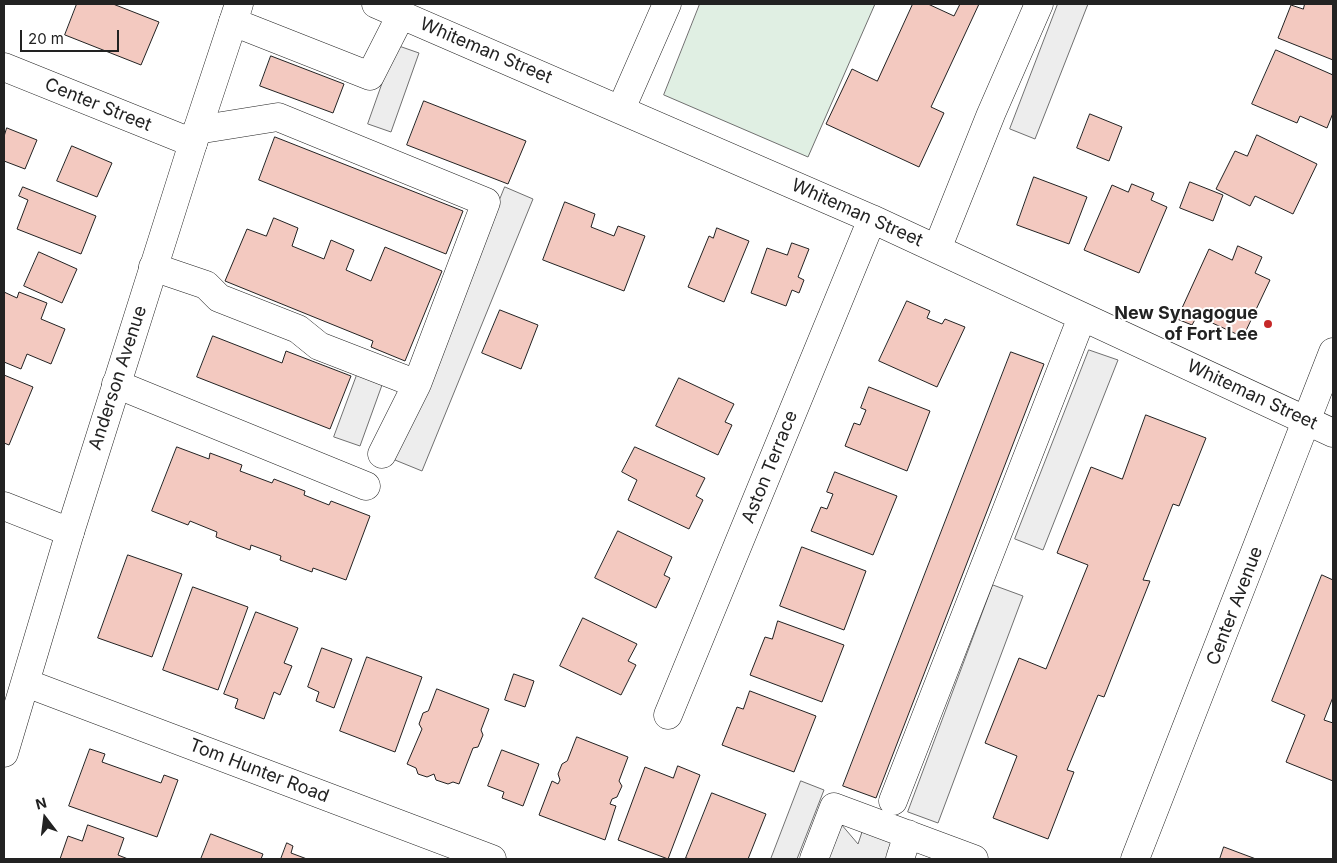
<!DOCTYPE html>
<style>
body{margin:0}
#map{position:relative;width:1337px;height:863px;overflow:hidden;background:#fff;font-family:Inter,sans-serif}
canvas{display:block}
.frame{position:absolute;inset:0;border:5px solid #222;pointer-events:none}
.north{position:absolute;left:20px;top:793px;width:50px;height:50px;-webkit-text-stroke:4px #fff;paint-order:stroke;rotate:345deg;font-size:14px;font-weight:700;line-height:20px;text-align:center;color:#222}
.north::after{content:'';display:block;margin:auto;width:18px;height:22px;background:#222;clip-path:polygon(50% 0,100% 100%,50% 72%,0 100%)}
.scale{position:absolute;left:20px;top:30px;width:99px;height:22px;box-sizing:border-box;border:2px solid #222;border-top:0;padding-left:6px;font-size:15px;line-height:18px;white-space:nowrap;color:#222;-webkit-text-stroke:4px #fff;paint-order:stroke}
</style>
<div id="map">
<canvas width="1337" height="863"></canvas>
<div class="frame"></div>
<div class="north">N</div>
<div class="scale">20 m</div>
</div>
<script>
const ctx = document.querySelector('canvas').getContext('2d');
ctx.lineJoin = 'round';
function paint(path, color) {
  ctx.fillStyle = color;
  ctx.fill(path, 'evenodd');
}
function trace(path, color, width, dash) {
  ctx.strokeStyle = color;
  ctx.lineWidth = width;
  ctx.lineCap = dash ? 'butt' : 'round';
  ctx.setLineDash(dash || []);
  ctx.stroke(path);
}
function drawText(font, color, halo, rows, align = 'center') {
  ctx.font = font + ' Inter,sans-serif';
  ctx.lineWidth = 4;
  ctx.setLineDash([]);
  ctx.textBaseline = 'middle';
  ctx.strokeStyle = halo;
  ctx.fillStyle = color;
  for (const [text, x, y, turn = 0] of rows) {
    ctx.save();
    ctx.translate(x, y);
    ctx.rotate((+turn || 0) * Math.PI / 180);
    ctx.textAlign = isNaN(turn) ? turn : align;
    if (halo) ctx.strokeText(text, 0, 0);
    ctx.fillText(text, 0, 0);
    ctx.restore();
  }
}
const green = new Path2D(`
 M700,4H875L808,157L664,95Z`);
const parking = new Path2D(`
 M1058,4H1088L1035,139L1010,129Z
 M396,45L419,53L391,132L368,124Z
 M505,187L533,199L422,471L395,460Z
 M1089,350L1118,360L1043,550L1015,539Z
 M357,375L382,385L360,446L334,437Z
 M993,585L1023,596L938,823L908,812Z
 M801,781L824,790L797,859H771Z
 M841,824L858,844L863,829L894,841L887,859H828Z`);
const building = new Path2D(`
 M77,4H113L159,22L141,65L65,35Z
 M913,4H928L954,16L960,4H979L931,107L944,113L919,167L826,124L852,69L877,81Z
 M1305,4H1333V60L1278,38L1291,5L1303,9Z
 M1276,50L1333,75V113L1327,128L1300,116L1297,123L1252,104Z
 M271,56L344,84L333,113L260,86Z
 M424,101L526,141L508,184L407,145Z
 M1090,114L1122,127L1109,161L1077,148Z
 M7,128L37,140L25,169L4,161V137Z
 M1257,135L1317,164L1293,214L1255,196L1250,206L1216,189L1235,151L1247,156Z
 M275,137L463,211L446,254L259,180Z
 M72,146L112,163L97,197L57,181Z
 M1034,177L1087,197L1069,244L1017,225Z
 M1190,182L1223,195L1213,221L1180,208Z
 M1132,184L1154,193L1151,200L1167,207L1139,273L1084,250L1112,185L1128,192Z
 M23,187L96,216L81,254L17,229L28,200L19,196Z
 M565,202L595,214L591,227L614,236L618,226L645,236L624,291L543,260Z
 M274,218L298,228L292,246L324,259L331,240L354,250L346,270L371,281L385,247L442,271L405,361L371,347L373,341L225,281L247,229L266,236Z
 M717,228L749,241L724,302L688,287L709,236L713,238Z
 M792,243L809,249L798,277L804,280L799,293L792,290L786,306L751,293L767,248L787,255Z
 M1238,246L1262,257L1255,273L1270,280L1243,337L1197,316L1192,325L1177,319L1209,249L1232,260Z
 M39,252L77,269L62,303L24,286Z
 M4,292L17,298L19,292L47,303L41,319L65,329L51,364L27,354L21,369L4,362Z
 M907,301L930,311L927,318L942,324L945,319L965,327L937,387L879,361Z
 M500,310L538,325L521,369L482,353Z
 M213,336L282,363L286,351L351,376L330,429L197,377Z
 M1011,352L1044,364L876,798L843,786Z
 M4,375L33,387L9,445L4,443Z
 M679,378L734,404L725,422L732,425L718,455L656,426Z
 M869,387L930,411L907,471L845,446L854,423L860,425L866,410L861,408Z
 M1146,415L1206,438L1179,506L1173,504L1143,580L1150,581L1104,697L1098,695L1067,770L1074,772L1048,839L993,818L1017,756L985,743L1019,658L1046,669L1088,565L1057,553L1091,467L1122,479Z
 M177,447L209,459L210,453L242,465L240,471L272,483L274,479L305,491L304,495L329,505L331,501L370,516L346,580L313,568L312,572L280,560L281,556L251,545L250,550L216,537L217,532L190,521L188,525L152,511Z
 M635,447L705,478L696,496L703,500L689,529L628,500L637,480L622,472Z
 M835,472L897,496L873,555L811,531L821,507L827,509L833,494L827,492Z
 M618,531L672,557L664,575L670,578L656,608L595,578Z
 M802,547L866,571L844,630L780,606Z
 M128,555L182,574L152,657L98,638Z
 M1322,575L1333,580V697L1324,720L1333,723V781L1286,762L1305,715L1272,701Z
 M193,587L248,607L218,690L163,670Z
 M256,612L298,628L284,663L292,666L280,695L274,692L264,719L235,708L238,699L224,694Z
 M583,618L637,644L628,661L636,665L621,695L560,666Z
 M778,621L844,645L822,702L750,675L765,637L772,639Z
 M322,648L352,659L334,708L316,701L319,692L308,687Z
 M367,657L422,677L395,752L340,731Z
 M514,674L534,681L525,707L505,700Z
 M437,689L489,709L481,730L483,735L478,747L473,748L459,784L453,782L448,784L436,780L434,774L427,777L418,774L416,768L407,764L422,729L419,724L423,713L428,711Z
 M750,691L816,716L794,772L722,745L737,707L743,709Z
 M577,737L628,757L619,781L622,786L617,797L612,799L610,804L616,806L605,840L539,815L552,781L558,784L560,780L558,774L562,764L567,761Z
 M90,749L105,754L102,762L161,783L164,775L178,780L157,837L69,806Z
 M502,750L539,764L523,806L502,798L504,792L488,786Z
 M678,766L700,775L668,859L618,840L645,767L673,778Z
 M712,793L766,814L748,859H690L686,858Z
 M88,825L124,838L118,855L128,859H60L68,836L82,841Z
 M211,834L263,854L261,859H201Z
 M287,843L293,846L291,853L307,859H281Z
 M1224,847L1256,859H1220Z`);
const minor = new Path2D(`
 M376,4L872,219L1333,433
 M233,22L370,76L401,15
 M4,67L193,143
 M621,109L667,4
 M937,249L991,114L1039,4
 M153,267L206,285L219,298L298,329L319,346L417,384L486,202L278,117L197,130
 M116,384L366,486
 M382,454L417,384
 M4,506L70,532
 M26,683L492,859
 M668,715L872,219
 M893,801L1082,317
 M814,859L834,807L974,859
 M900,859L908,834`);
const major = new Path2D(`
 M4,753L70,532L193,143L239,4
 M1135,859L1333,352`);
const markers = [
 [1268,324,5,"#c62828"]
];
const streetNames = [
 ["Whiteman Street",486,51,23],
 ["Center Street",98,105,22],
 ["Whiteman Street",857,213,24],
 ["Anderson Avenue",118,378,-72],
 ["Whiteman Street",1252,395,25],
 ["Aston Terrace",770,467,-68],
 ["Center Avenue",1235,606,-69],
 ["Tom Hunter Road",259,771,21]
];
const poiNames = [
 ["New Synagogue",1258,314],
 ["of Fort Lee",1258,335]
];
paint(green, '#e0efe3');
trace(green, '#6f6f6f', 1);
paint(parking, '#ededed');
trace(parking, '#6f6f6f', 1);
paint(building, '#f3c9c0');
trace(building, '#222', 1);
trace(minor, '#222', 29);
trace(major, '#222', 29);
trace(minor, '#fff', 28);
trace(major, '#fff', 28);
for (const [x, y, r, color] of markers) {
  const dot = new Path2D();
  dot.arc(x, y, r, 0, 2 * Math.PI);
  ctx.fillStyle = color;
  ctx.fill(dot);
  trace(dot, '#fff', 2);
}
drawText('18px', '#222', '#fff', streetNames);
drawText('bold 18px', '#222', '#fff', poiNames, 'right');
</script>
